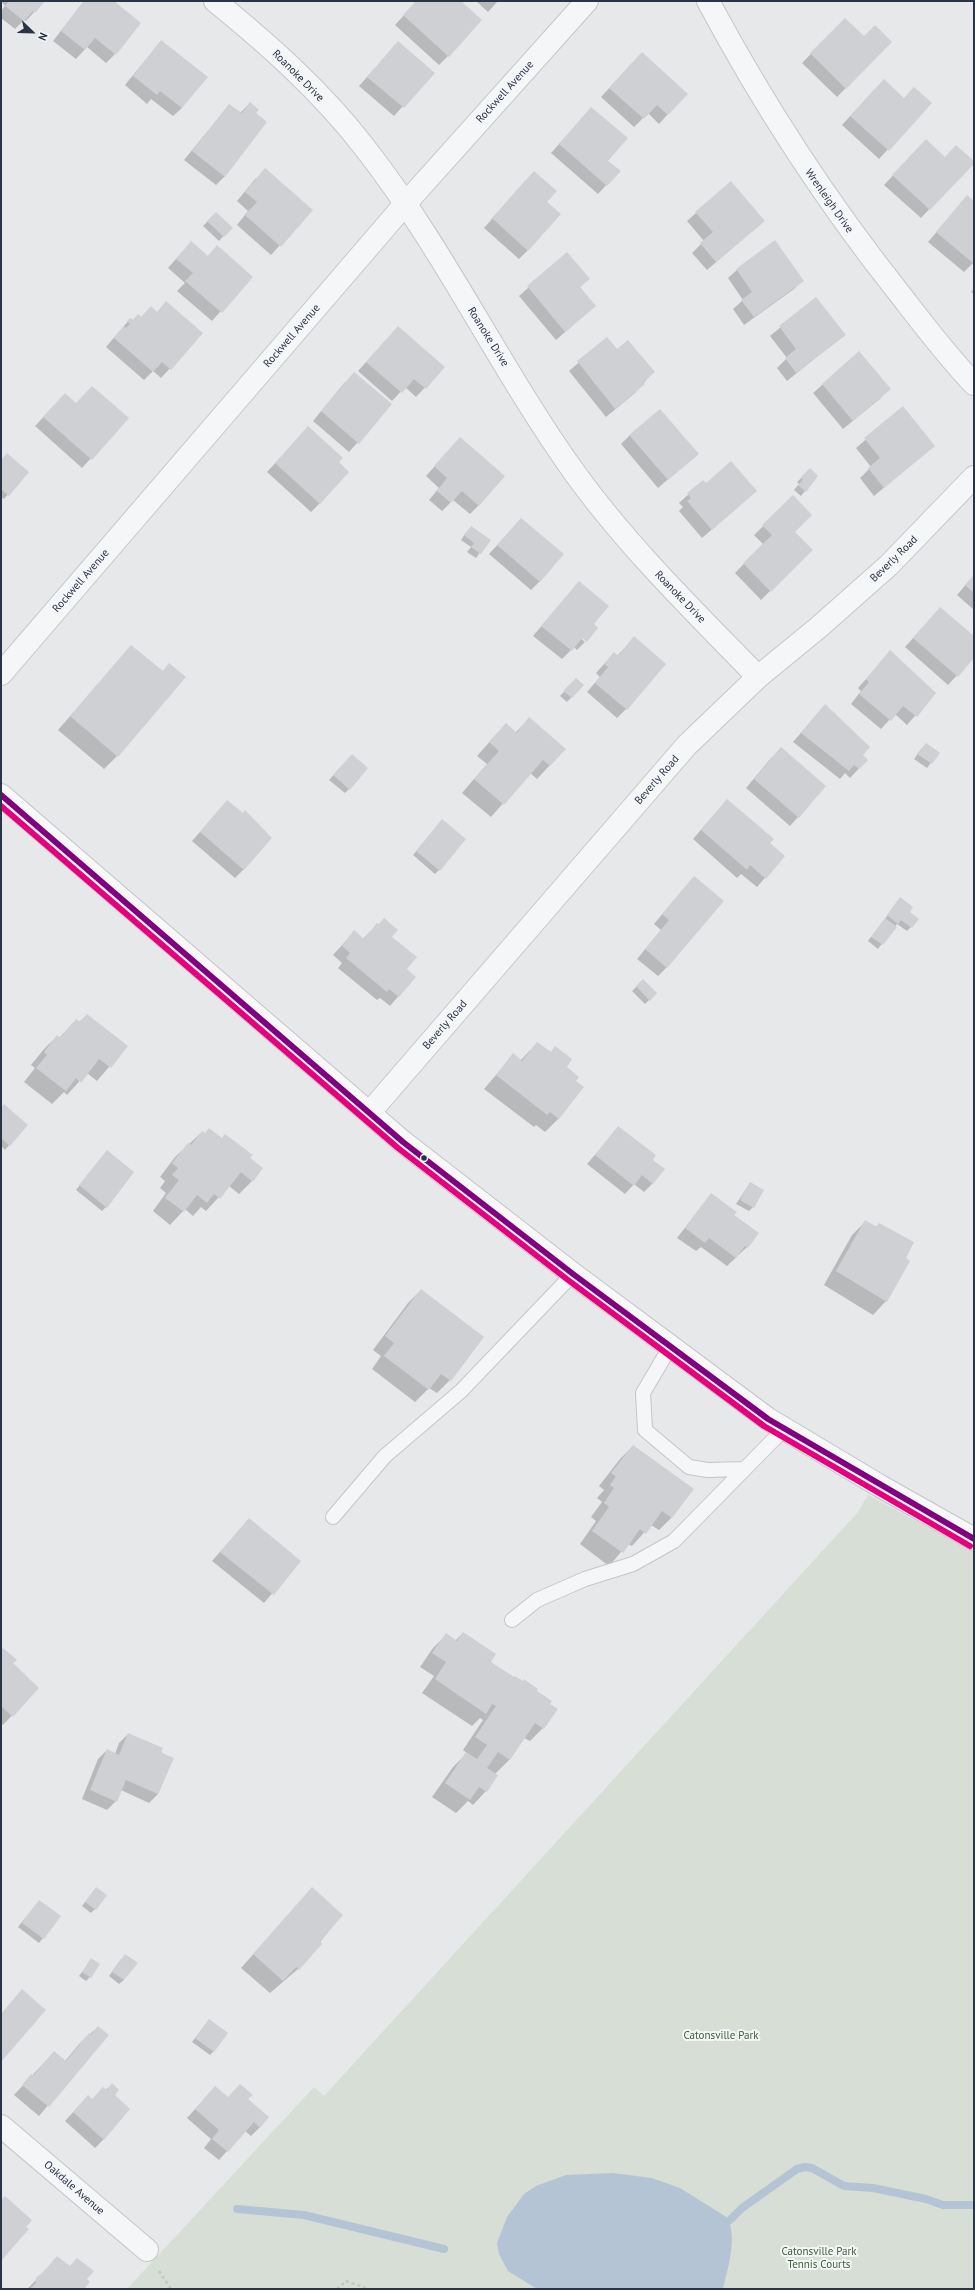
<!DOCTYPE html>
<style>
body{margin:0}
#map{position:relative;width:975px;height:2290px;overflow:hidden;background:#e6e8ea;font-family:"PT Sans",sans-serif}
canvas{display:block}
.frame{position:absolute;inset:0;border:2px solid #2b3445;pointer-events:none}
.north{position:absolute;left:12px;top:12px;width:40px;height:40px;-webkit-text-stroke:3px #f4f6f9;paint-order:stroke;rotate:113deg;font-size:11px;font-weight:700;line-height:16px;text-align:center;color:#2b3445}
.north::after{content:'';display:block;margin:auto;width:14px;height:18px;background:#2b3445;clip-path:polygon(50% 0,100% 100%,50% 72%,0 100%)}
</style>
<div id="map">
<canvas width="975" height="2290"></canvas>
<div class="frame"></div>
<div class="north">N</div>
</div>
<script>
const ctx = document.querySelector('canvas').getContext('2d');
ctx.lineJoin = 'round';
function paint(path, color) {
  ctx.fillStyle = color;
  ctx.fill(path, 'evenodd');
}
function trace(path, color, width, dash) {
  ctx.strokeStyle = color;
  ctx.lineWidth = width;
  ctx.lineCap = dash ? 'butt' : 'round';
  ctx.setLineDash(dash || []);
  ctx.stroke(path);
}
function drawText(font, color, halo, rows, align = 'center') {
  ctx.font = font + ' "PT Sans",sans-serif';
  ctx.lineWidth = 4;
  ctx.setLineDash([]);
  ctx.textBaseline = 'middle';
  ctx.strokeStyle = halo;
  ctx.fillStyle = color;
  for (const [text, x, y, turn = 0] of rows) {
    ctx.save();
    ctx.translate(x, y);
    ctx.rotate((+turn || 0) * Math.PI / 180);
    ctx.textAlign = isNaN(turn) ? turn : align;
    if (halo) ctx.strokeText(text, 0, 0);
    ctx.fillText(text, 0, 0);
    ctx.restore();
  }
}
const green = new Path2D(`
 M868,1495L974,1552V2289H127L314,2087L324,2096L858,1512Z`);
const water = new Path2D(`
 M613,2173L652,2178L680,2188L728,2218C737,2240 728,2267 723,2289H537L508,2271L499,2254L497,2243L507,2217L524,2194L536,2186L566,2175Z`);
const shadow = new Path2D(`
 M3,1H44L26,21L24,20L15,29L1,18V11L5,6L2,2Z
 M84,1H112L115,54L106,63L87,47L76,59L53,41Z
 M417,1H459L448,56L439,65L395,25Z
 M476,1H498L488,12Z
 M845,19L864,37L891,42L837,97L802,63Z
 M161,41L182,108L173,116L151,99L147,104L125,85Z
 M398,42L433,73L394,116L359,86Z
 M633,62L686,94L659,124L648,113L634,127L601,97Z
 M875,89L904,99L931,103L879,159L842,125Z
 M250,103L255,113L225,176L216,185L184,160L229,105L240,113Z
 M583,117L607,161L619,171L598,194L551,153Z
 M917,150L944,158L974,162L921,218L884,185Z
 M256,178L312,210L271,255L237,225L248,211L237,201Z
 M525,181L546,202L528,250L519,259L484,228Z
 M974,203V262L964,272L928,242L959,206Z
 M216,213L231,228L219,241L203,226Z
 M696,213L764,221L707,270L692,253L704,241L687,221Z
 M217,247L251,277L212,321L177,291L185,283L168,268L182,252L207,257Z
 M567,253L588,279L579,288L595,306L556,340L519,296Z
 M737,270L803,280L794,289L744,325L733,309L743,300L728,278Z
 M974,288V294L971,292Z
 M816,298L844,335L787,381L777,368L787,358L770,336Z
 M156,313L202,334L161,378L153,371L144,380L106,347L130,319L133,321Z
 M398,327L444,367L416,397L405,387L392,401L358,371Z
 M607,338L617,350L653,372L635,393L606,417L569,371Z
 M859,353L881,398L843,429L813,393Z
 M345,382L391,405L349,452L313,421Z
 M65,394L76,404L127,419L82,468L35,426Z
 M903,408L934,446L874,496L860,478L871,467L856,448Z
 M630,435L697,454L658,488L621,444Z
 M300,436L337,463L320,503L311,512L267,472Z
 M460,438L479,505L470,514L453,500L442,511L429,500L439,488L426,476Z
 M1,461L28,472L4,499L1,497Z
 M810,470L817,476L801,496L794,490L799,484L797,482Z
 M703,481L706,485L756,491L702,538L679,511L683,507L679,503Z
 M793,497L794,532L811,550L761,600L735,573L763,544L754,535Z
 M521,519L540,581L531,590L489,554Z
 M467,531L489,540L476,558L467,552L471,547L461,540Z
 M974,575V610L957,595Z
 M579,582L578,636L585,642L577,650L574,647L562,659L533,636Z
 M932,617L974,638V657L948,685L905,647Z
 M634,638L626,709L617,718L587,692L600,677L596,673L605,663L614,654L617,656Z
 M131,646L162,672L170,664L117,756L104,769L58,730Z
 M890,652L935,693L907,725L895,714L881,729L851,704L861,691L858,688Z
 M576,679L583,685L567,702L560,696Z
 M817,714L867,760L850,778L845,773L840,779L793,742Z
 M529,719L550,765L537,779L530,773L491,817L462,793L487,764L477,756L493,738L515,733Z
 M922,748L938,753L927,768L914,759Z
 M772,757L798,817L790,826L746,788Z
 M348,759L349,789L345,793L329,780Z
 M227,801L244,869L235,878L192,841Z
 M718,810L768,843L765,878L757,887L741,874L737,878L693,839Z
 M438,825L439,870L435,874L413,855Z
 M686,886L667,967L658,976L637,959L661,930L654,924Z
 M900,899L908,912L911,927L907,931L897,924L878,949L868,941Z
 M377,924L391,937L406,969L415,977L390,1006L380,998L377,1000L338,968L342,963L333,955L354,932L363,939Z
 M643,980L656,993L645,1004L632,991Z
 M87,1015L127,1046L97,1081L87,1073L67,1095L64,1092L52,1104L24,1082L35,1068L31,1065L44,1049L57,1036L59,1038L76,1020L79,1022Z
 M537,1043L550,1053L555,1048L575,1081L582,1087L558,1119L545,1132L536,1125L534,1127L484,1089L513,1055L521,1060Z
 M1,1108L27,1125L5,1150L1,1146Z
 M619,1127L651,1160L653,1183L644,1192L634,1184L625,1194L587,1164Z
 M202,1132L249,1158L252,1181L239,1194L229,1186L206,1211L201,1207L193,1216L185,1209L170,1225L153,1211L166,1193L160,1188L165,1181L160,1177L175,1157Z
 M103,1156L106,1207L102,1211L76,1190Z
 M750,1183L753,1207L749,1211L736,1204Z
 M711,1194L733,1216L747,1247L727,1266L701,1247L696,1251L677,1238Z
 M865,1222L875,1228L879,1224L904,1259L908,1261L886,1301L873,1315L824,1285L852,1235Z
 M421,1290L450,1380L437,1393L429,1388L415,1402L372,1369L381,1356L373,1350L408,1303Z
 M633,1446L672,1517L659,1530L651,1525L632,1546L628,1544L609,1566L580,1544L596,1521L591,1517L602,1502L597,1498L604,1490L599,1486L620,1459Z
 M249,1519L300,1561L264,1603L212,1561Z
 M463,1633L489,1662L536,1691L543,1728L530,1741L524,1738L509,1760L495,1774L497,1776L486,1791L473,1805L468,1801L456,1813L432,1797L453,1767L467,1753L463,1750L483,1720L480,1718L472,1726L422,1693L434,1676L420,1667L433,1648L446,1635L455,1641Z
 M1,1652L38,1688L3,1725L1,1723Z
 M128,1734L173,1759L158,1794L149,1803L121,1790L116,1801L107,1810L82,1799L98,1759L107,1750L115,1754L119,1743Z
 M312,1888L342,1915L298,1969L270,1993L241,1968Z
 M92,1893L95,1909L91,1913L82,1906Z
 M35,1906L59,1917L39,1943L18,1927Z
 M92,1959L90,1977L86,1981L79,1976Z
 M121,1959L124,1980L119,1984L109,1976Z
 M205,2025L214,2051L210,2055L192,2042Z
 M98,2027L108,2035L39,2116L14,2095L54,2052L65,2061L80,2043Z
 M112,2085L113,2095L104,2139L95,2148L65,2121L88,2096L92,2100Z
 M207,2096L247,2099L260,2127L251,2136L245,2131L219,2160L204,2148L211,2139L187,2118Z
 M42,2274L86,2279L83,2289H27Z`);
const stream = new Path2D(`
 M237,2209L304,2215L444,2249
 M730,2220L742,2208L797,2169L805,2167L812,2168L844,2186L873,2188L926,2199L943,2205H974`);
const building = new Path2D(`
 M9,1H45L35,13L33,11L24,21L5,6Z
 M84,1H114L141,23L116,55L95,38L85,50L61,31Z
 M416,1H461L482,20L449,57L403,15Z
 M845,18L864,36L875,25L892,42L846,89L810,53Z
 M161,40L208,77L182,108L160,91L157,95L133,76Z
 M398,41L435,73L404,108L367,77Z
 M642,52L688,94L668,115L657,105L644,119L609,88Z
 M884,79L904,98L914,87L932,103L889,151L850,116Z
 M250,102L259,110L256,113L267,122L225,177L192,151L229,104L242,113Z
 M591,107L628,138L608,161L621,171L607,186L559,144Z
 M926,139L945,157L956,145L974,161V164L930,210L892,175Z
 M265,168L313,210L281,247L245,215L257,202L245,192Z
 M534,171L557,191L547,202L561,214L528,251L492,218Z
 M731,181L765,221L716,262L700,243L713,232L695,212Z
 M967,195L974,201V264L936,232Z
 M216,212L233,228L224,237L207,221Z
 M775,240L804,281L754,317L741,300L752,292L736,269Z
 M191,241L208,256L217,245L253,277L222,313L185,281L193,273L176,259Z
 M567,252L590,279L580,287L596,306L565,332L527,286Z
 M816,297L846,335L796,373L785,358L796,349L779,326Z
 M166,301L203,333L171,370L162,362L153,372L114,338L124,326L126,328L130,324L127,321L130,318L133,320L138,314L141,317L151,306L157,312Z
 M398,326L445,367L426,389L414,379L402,393L366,362Z
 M607,337L617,349L628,340L655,372L643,382L645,384L615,409L577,361Z
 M859,351L891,389L853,421L822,384Z
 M354,372L392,404L359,444L321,411Z
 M92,386L129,418L92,460L43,417L65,393L76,403Z
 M903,406L935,446L884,488L868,468L880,458L864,438Z
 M660,409L699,454L668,480L629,435Z
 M308,426L343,458L339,462L349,472L320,504L275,463Z
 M460,437L505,476L479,506L462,491L451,503L437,491L447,478L434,466Z
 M7,453L29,472L9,496L1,489V460Z
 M731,461L757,491L712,530L687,501L691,498L687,493L703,480L706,483Z
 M810,468L818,476L806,492L798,485L803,480L801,477Z
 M793,495L812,515L795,532L813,550L771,592L743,563L772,535L762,525Z
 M521,518L564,554L540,582L497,545Z
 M471,526L491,540L481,554L471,547L474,543L464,535Z
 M974,575V593L965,585Z
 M579,581L609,606L594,624L598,628L587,642L582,638L572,651L541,626Z
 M940,607L974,636V658L958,677L913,638Z
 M634,636L666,664L627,710L595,683L608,667L604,664L614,652L618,656Z
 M131,645L163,671L169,663L186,677L118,757L70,716Z
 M890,650L936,693L917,717L903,706L891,721L859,694L869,682L866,679Z
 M576,678L584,685L572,698L563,691Z
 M825,704L870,747L863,755L868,760L859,769L854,765L849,771L801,733Z
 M529,717L566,749L550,766L543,760L504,805L474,779L499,751L489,742L506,723L517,733Z
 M926,743L940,753L932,764L917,754Z
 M781,747L826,786L799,818L754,779Z
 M352,754L368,768L350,790L333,775Z
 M727,799L774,839L770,843L785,856L766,879L750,865L747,870L701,830Z
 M227,800L243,813L245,810L272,838L244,870L200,832Z
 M442,819L466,839L440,871L416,851Z
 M694,876L724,901L667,968L645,949L669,920L662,914Z
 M900,897L913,907L910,912L919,919L912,928L901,920L898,924L887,915Z
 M384,918L398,930L392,937L417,957L407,969L416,977L399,997L389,989L387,992L346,958L350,953L342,946L354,930L364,939L377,923L379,924Z
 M885,918L897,927L883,945L871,937Z
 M643,979L657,993L650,1001L636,986Z
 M87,1014L128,1046L111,1068L99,1059L81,1083L76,1078L66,1091L36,1068L47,1055L44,1052L57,1035L60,1038L76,1019L80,1022Z
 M537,1042L551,1052L555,1046L572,1059L567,1067L579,1077L576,1081L584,1087L559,1119L550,1112L547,1115L496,1075L513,1053L522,1061Z
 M4,1104L28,1125L10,1146L1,1138V1107Z
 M618,1126L656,1155L653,1160L665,1169L653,1184L642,1175L634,1186L595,1155Z
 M209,1128L222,1138L225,1134L253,1155L250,1158L263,1168L253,1182L241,1172L220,1199L214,1194L207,1203L197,1195L184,1212L165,1198L179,1180L172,1175L178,1168L172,1163L188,1143L191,1145L202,1131L205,1133Z
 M107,1150L134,1172L107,1208L79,1185Z
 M750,1182L764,1190L754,1208L740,1200Z
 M711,1193L737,1212L734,1215L759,1233L748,1248L745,1246L736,1258L709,1238L705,1243L685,1228Z
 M865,1220L877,1227L879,1223L914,1242L906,1258L910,1261L887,1302L836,1271Z
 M421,1289L484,1337L451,1381L441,1374L429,1390L384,1356L394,1343L385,1336Z
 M633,1445L694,1489L672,1518L662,1511L646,1534L640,1529L623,1553L592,1531L609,1507L604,1503L614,1488L610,1485L616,1476L611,1473Z
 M249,1518L301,1561L274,1595L220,1552Z
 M463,1632L496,1654L491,1662L514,1677L515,1676L523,1681L524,1679L538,1689L537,1691L552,1701L550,1704L558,1709L544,1729L535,1723L510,1760L498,1752L487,1768L498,1775L487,1792L479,1787L470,1800L445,1783L466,1752L477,1759L487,1745L475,1737L496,1706L492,1704L486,1714L435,1679L446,1662L432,1653L446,1633L457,1641Z
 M3,1648L17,1660L13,1663L39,1688L13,1717L1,1706V1651Z
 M128,1733L163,1748L161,1753L174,1758L158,1794L126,1780L117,1802L90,1790L107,1749L119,1755Z
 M96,1887L107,1895L96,1910L85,1902Z
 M312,1887L343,1915L320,1941L322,1944L299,1970L296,1967L283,1981L253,1954Z
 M39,1900L61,1916L44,1939L22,1923Z
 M125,1954L138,1963L124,1980L112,1972Z
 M91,1958L100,1964L91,1978L82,1972Z
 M22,1989L46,2010L1,2062V2014Z
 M209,2019L228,2033L214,2052L195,2038Z
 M98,2026L109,2035L49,2107L22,2085L31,2074L33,2076L54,2051L66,2061L89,2033L91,2035Z
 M112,2083L119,2090L115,2095L130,2109L104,2140L73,2112L88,2095L92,2099L103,2087L107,2090Z
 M240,2084L253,2095L248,2099L269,2117L260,2128L254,2122L228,2152L212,2139L219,2130L195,2109L215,2086L228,2097Z
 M5,2196L32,2220L26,2227L29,2229L1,2261V2200Z
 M57,2256L70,2266L77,2258L94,2271L87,2279L90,2282L84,2289H30L36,2283V2278L45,2270Z`);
const path = new Path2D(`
 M159,2271L171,2289
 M337,2289L346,2281L369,2289`);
const service = new Path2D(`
 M670,1347L643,1393L645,1430L689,1467L708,1470L743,1469
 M333,1517L385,1456L461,1391L573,1274
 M512,1620L537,1600L585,1579L633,1564L674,1541L784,1429`);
const minor = new Path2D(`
 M215,1C269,45 322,92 365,148C444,249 499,367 574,472C628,547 694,611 758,677
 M708,1C763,104 826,201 899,293C923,324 947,356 974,384
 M1,674L406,203L587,1
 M370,1112L687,745L758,677L819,627L889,565L974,477
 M1,2126L147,2250`);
const primary = new Path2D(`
 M1,795L403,1142L573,1274L768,1419L880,1486L974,1539`);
const bus1 = new Path2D(`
 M1,795L403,1142L573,1274L768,1419L974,1539`);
const bus2 = new Path2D(`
 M1,806L398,1148L568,1280L764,1426L970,1546`);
const markers = [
 [424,1158,3.5,"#2b3445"]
];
const streetNames = [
 ["Roanoke Drive",298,76,45],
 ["Rockwell Avenue",505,92,-48],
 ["Wrenleigh Drive",829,201,55],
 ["Rockwell Avenue",292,336,-49],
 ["Roanoke Drive",488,337,58],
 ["Beverly Road",894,559,-44],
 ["Rockwell Avenue",81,581,-49],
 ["Roanoke Drive",680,597,46],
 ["Beverly Road",657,780,-49],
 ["Beverly Road",445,1025,-49],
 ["Oakdale Avenue",74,2188,41]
];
const parkNames = [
 ["Catonsville Park",721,2036],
 ["Catonsville Park",819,2252],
 ["Tennis Courts",819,2265]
];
paint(green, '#d6ded6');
paint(water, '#b4c4d5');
paint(shadow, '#0003');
trace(stream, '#b4c4d5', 8);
paint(building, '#ced0d3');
trace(service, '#c4c6c8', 16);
trace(minor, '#c4c6c8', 24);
trace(primary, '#c2c5c8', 24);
trace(path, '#c5c6ca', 2.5, [3, 3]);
trace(service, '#f5f6f7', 14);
trace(minor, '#f5f6f7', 22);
trace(primary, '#f8f8f8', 22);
trace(bus1, '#800080', 6);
trace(bus2, '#e5007d', 6);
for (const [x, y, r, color] of markers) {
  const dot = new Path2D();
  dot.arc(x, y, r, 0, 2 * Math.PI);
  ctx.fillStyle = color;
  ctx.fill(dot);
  trace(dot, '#f4f6f9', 1.5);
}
drawText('11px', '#2b3445', '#f4f6f9', streetNames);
drawText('11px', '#3f6138', '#f4f6f9', parkNames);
</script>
